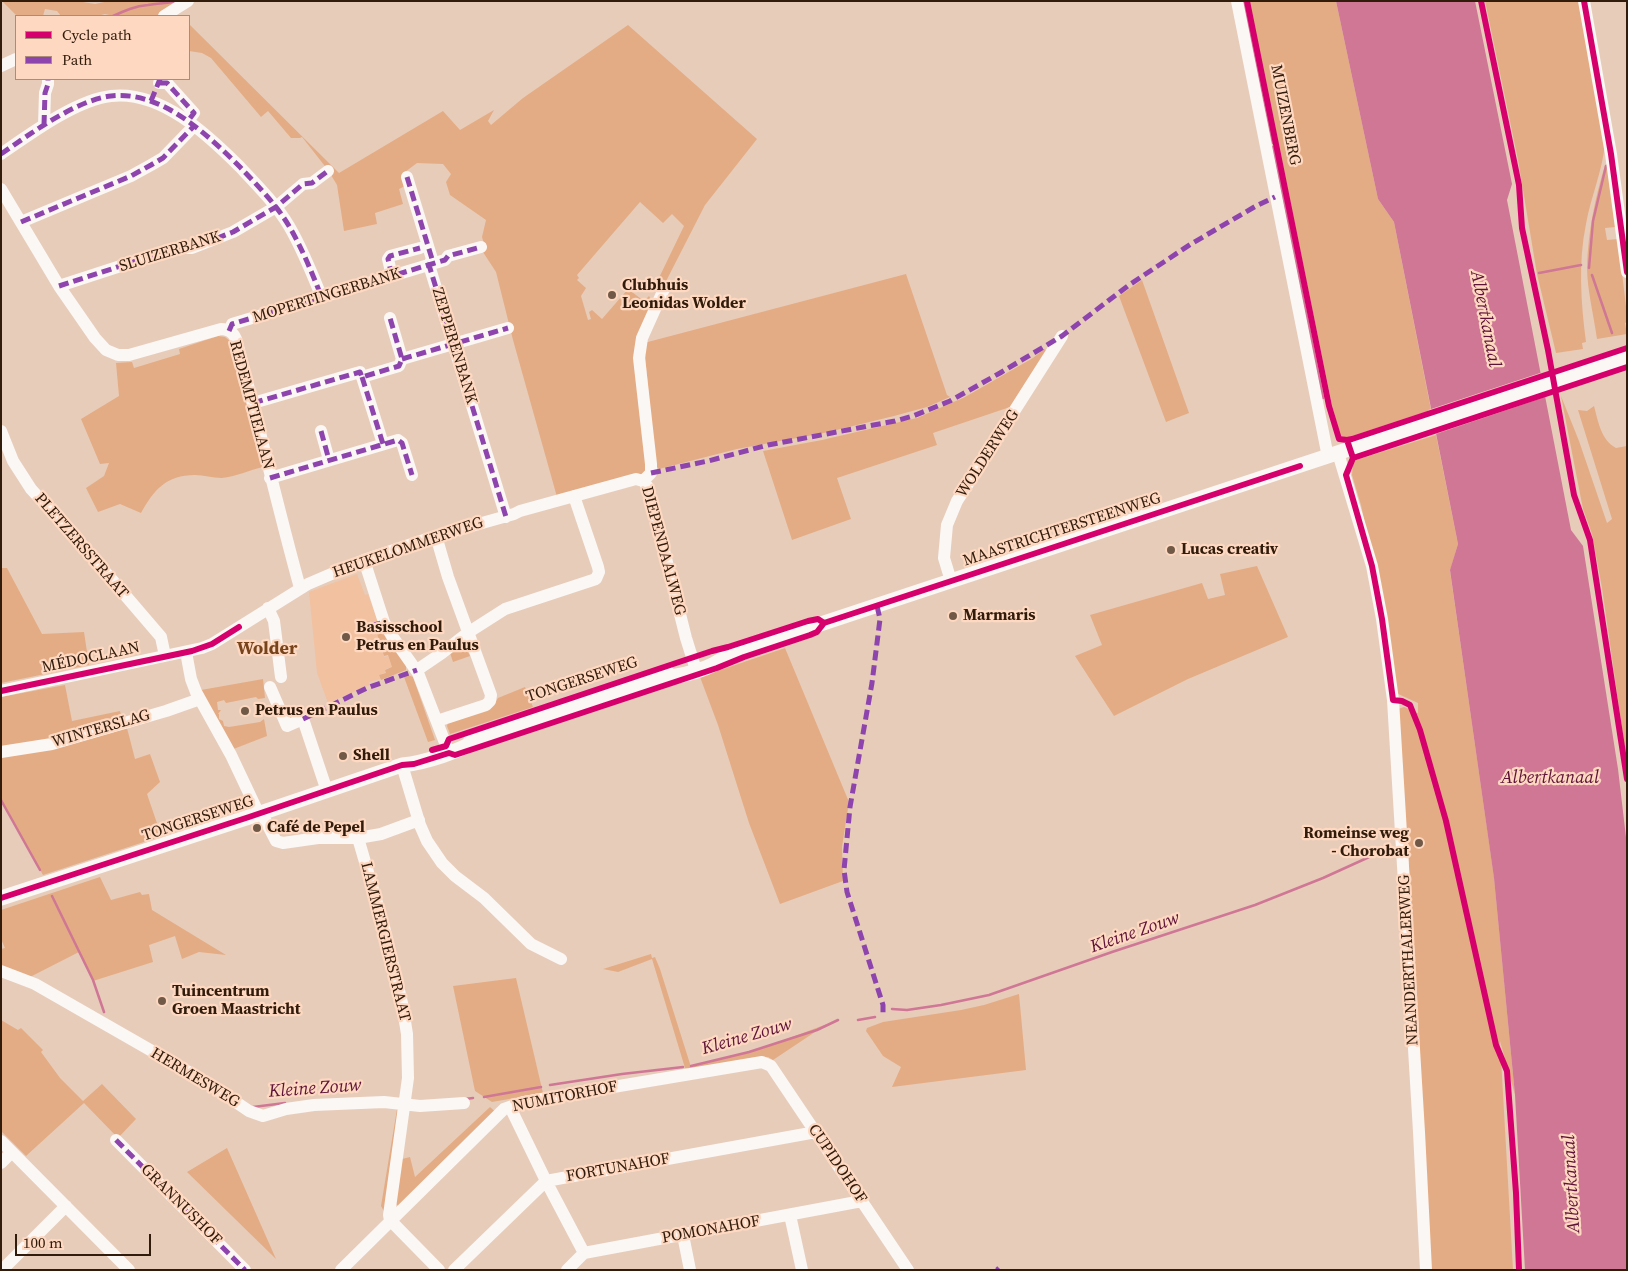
<!DOCTYPE html>
<meta charset="utf-8">
<style>
body{margin:0}
#map{position:relative;width:1628px;height:1271px;overflow:hidden;background:#e7ccba;font-family:"Source Serif 4",serif}
canvas{display:block}
.frame{position:absolute;inset:0;border:2px solid #311b0b;pointer-events:none}
.legend{position:absolute;left:15px;top:15px;width:175px;height:65px;box-sizing:border-box;background:#fed8c0;border:1px solid #ac8c78;margin:0;padding:6px 9px;list-style:none;font-size:15px;color:#311b0b}
.legend li{display:flex;align-items:center;gap:10px;height:25px}
.legend b{width:25px;border:1px solid #ac8c78}
.scale{position:absolute;left:15px;top:1234px;width:136px;height:22px;box-sizing:border-box;border:2px solid #311b0b;border-top:0;padding-left:6px;font-size:15px;line-height:18px;white-space:nowrap;color:#311b0b;-webkit-text-stroke:4px #fed8c0;paint-order:stroke}
</style>
<div id="map">
<canvas width="1628" height="1271"></canvas>
<div class="frame"></div>
<ul class="legend">
<li><b style="height:6px;background:#d6006c"></b>Cycle path</li>
<li><b style="height:6px;background:#8e44ad"></b>Path</li>
</ul>
<div class="scale">100 m</div>
</div>
<script>
const ctx = document.querySelector('canvas').getContext('2d');
ctx.lineJoin = 'round';
function paint(path, color) {
  ctx.fillStyle = color;
  ctx.fill(path, 'evenodd');
}
function trace(path, color, width, dash) {
  ctx.strokeStyle = color;
  ctx.lineWidth = width;
  ctx.lineCap = dash ? 'butt' : 'round';
  ctx.setLineDash(dash || []);
  ctx.stroke(path);
}
function drawText(font, color, halo, rows, align = 'center') {
  ctx.font = font + ' "Source Serif 4",serif';
  ctx.lineWidth = 4.5;
  ctx.setLineDash([]);
  ctx.textBaseline = 'middle';
  ctx.strokeStyle = halo;
  ctx.fillStyle = color;
  for (const [text, x, y, turn = 0] of rows) {
    ctx.save();
    ctx.translate(x, y);
    ctx.rotate((+turn || 0) * Math.PI / 180);
    ctx.textAlign = isNaN(turn) ? turn : align;
    if (halo) ctx.strokeText(text, 0, 0);
    ctx.fillText(text, 0, 0);
    ctx.restore();
  }
}
const built = new Path2D(`
 M357,574L365,595L368,594L379,625L375,627L384,657L388,656L392,667L385,669L386,672L379,675L380,679L369,682L370,685L328,703L317,673L309,592Z`);
const green = new Path2D(`
 M2,1H77L95,4L109,1H182L156,16H114L105,14L97,16H61L57,11L45,9L43,16H17Z
 M1249,1H1336L1378,199L1394,222L1431,410L1346,438L1340,435L1332,405Z
 M1485,1H1581L1605,142C1603,170 1591,196 1586,224C1578,262 1581,304 1586,342L1582,343L1583,349L1556,353L1537,274L1518,160Z
 M189,24L339,173L443,111L460,130L494,110L488,121L491,125L523,98L628,25L757,139L705,205L661,291L655,286L684,226L672,214L663,223L640,202L577,275L579,278L577,280L586,288L581,296L588,320L591,319L589,312L592,310L602,319L628,289L644,301L649,296L653,303L643,328L646,473L557,497L513,340L496,272L481,249L485,247L482,237L486,220L450,195L446,182L451,174L443,164L417,163L405,172V186L399,189L403,204L375,213L377,224L344,231L337,185L328,170L302,137L300,138H291L268,111L261,117L211,58L202,53L189,51Z
 M1607,164L1616,227L1605,228L1607,240L1618,239L1627,315V322L1625,323L1627,334L1597,339C1594,317 1587,289 1587,267C1588,232 1595,198 1605,165Z
 M906,274L947,395L950,397L927,407L894,416L824,433L737,449L659,469L655,465L644,343Z
 M1142,280L1189,413L1166,422L1119,296Z
 M218,336L225,337L231,342L263,467C250,470 235,477 222,478C212,478 204,475 195,475C166,475 154,490 141,513L120,504L98,512L86,488L104,476L109,463L100,464L81,419L119,396L116,363L132,362L134,368L180,354L179,349Z
 M1044,349L1048,352L1013,406L933,433L937,445L837,478L851,519L792,540L763,451L822,440L917,418L965,397L1033,358Z
 M1561,396L1579,441L1607,523L1612,519L1578,410L1587,411L1594,406C1598,421 1601,440 1616,448L1627,446V763L1602,588L1592,534L1583,509Z
 M1436,435L1458,544L1450,571L1494,877L1515,1095L1500,1041L1513,1270H1428L1412,913L1398,709L1404,707L1409,709L1412,714L1414,712L1418,713V703L1396,693L1385,615L1361,505L1352,475L1353,461Z
 M1257,566L1288,637L1188,679L1114,716L1075,656L1102,645L1090,615L1202,583L1208,599L1225,595L1220,574Z
 M1,568H7L42,634L84,632L89,665L1,683Z
 M379,625L390,646L392,645L406,665V670L381,680L379,675L386,673L385,670L392,667L388,655L384,656L375,627Z
 M459,647L466,648L470,656L453,662L450,653Z
 M785,648L849,802L842,847L843,881L780,904L749,823L718,725L700,677Z
 M408,675L413,677L435,740L428,742L404,677Z
 M263,679L265,698L258,699L256,697L226,703L224,700L217,702L218,710H221L218,714H219V719L223,721L224,726L229,727L260,722L264,719L267,736L231,750L201,690Z
 M65,685L72,721L120,711L123,723L1,750V697Z
 M525,687L533,707L450,734L447,726L448,723L495,703L498,698Z
 M127,728L135,759L150,754L160,782L147,794L160,832L155,834L156,838L43,875L1,801V755Z
 M100,877L111,900L140,892L142,895L149,894L152,910L226,955L199,952L182,959L175,936L149,945L153,962L93,981L79,952L30,977L1,968V949L5,948L1,939V910Z
 M651,954L652,958L655,957L660,969L691,1067L765,1047L827,1024L773,1060L768,1057L693,1070L685,1068L652,959L618,972L603,969Z
 M516,978L543,1093L492,1102L475,1091L453,986Z
 M1019,994L1026,1070L892,1087L901,1067L883,1056L866,1031L867,1028L883,1022L961,1010L984,1005Z
 M1,1020L18,1030L21,1028L43,1050L41,1052L60,1078L83,1101L102,1084L136,1119L118,1138L84,1103L26,1156L1,1131Z
 M490,1107L497,1113L400,1207L394,1203L402,1159L410,1157L415,1177Z
 M397,1109L399,1116L385,1213L381,1206Z
 M227,1148L276,1259L187,1172Z`);
const water = new Path2D(`
 M1336,1H1475L1512,184L1507,200L1571,530L1583,546L1618,769L1627,846V1270H1525L1515,1095L1494,878L1450,570L1458,544L1394,222L1378,199Z`);
const pier = new Path2D(`
 M1543,372L1548,396L1433,435L1428,410Z`);
const stream = new Path2D(`
 M1244,1L1273,143
 M113,16C124,11 135,6 148,5C158,3 166,4 176,1
 M1273,147L1323,398
 M1589,268L1593,221L1606,166
 M1539,273L1581,265
 M1592,275L1612,333
 M1,800L40,870
 M52,896L93,980L104,1012
 M892,1009L907,1010L941,1005L989,995L1112,952L1255,905L1323,878L1378,853
 M858,1020L875,1017
 M691,1066L749,1052L817,1030L838,1020
 M550,1085L622,1074L683,1067
 M484,1097L541,1087
 M465,1099L473,1098
 M253,1107L285,1103`);
const minor = new Path2D(`
 M1237,1L1328,457
 M1584,1L1611,154L1627,272
 M164,16L188,1
 M1,66L16,59
 M159,83H167L194,113L188,121
 M44,125L45,93L48,84V79
 M1,154C30,134 76,100 111,96C161,90 208,135 240,167C257,185 276,204 289,226C302,248 312,273 322,298
 M407,177L432,259L429,265L506,517
 M1,189L59,286L95,338L106,350L118,355H129L221,329C228,329 233,332 236,339C258,421 277,505 300,588
 M21,222L131,176L151,165L163,158L194,126
 M392,276L388,259L390,256L420,248
 M59,286L176,248H192L233,232L276,207L303,184L312,183L328,171
 M229,331L232,324L445,260L448,256L481,247
 M402,359L508,328
 M362,377L383,444
 M253,403L360,372L362,377L399,366L402,359L390,318
 M1,431L13,461L31,489L77,539L161,637L165,656
 M321,431L329,460
 M1338,453L1372,566L1382,619L1393,700L1419,1132L1426,1270
 M270,478L398,440L402,443L412,475
 M643,481L651,473V464L639,358L642,338L664,289
 M643,481L648,487L686,638L696,670
 M436,536L448,577L491,695L490,701L486,705L437,721
 M364,560L384,622L392,636L418,673L449,753
 M951,581L944,558L947,525L957,501L1062,336
 M268,608L274,621L281,677
 M186,652L191,679L196,692L231,755L257,810L263,816L276,841L283,843L318,838H358L381,834L419,820
 M417,670L442,653L469,632L505,609L596,579L599,572L598,567L574,496
 M270,687L287,726L303,719L327,791
 M1,691L202,648L212,644L308,584L364,560L436,536L514,514L520,511L636,479L643,481
 M1,752L52,744L166,711L200,699
 M402,765L420,825L427,841L442,863L455,876L484,898L531,944L561,959
 M358,838L384,927L402,1003L407,1034L408,1078L389,1215L390,1220L439,1270
 M1,971L35,984L206,1082L249,1111L263,1116L286,1109L314,1105L384,1102L420,1106L464,1103
 M510,1107L546,1181L584,1253
 M116,1140L245,1270
 M1,1141L129,1270
 M1,1163L12,1152
 M790,1215L802,1270
 M683,1235L690,1270
 M2,1270L66,1206
 M341,1270L504,1109L524,1102L762,1062L771,1066L908,1270
 M454,1270L546,1181L816,1132
 M567,1270L584,1253L862,1201`);
const major = new Path2D(`
 M658,678C679,677 712,670 727,655L1627,357
 M471,739L480,738L658,678L667,673
 M1,898L249,817L402,765C424,763 462,751 480,738`);
const quiet = new Path2D(`
 M159,83H167L194,113L188,121
 M151,101L160,79
 M44,125L45,93L48,84V79
 M1,154C30,134 76,100 111,96C161,90 208,135 240,167C257,185 276,204 289,226C302,248 312,273 322,298
 M407,177L432,259L429,265L506,517
 M21,222L131,176L151,165L163,158L194,126
 M392,276L388,259L390,256L420,248
 M59,286L176,248H192L233,232L276,207L303,184L312,183L328,171
 M229,331L232,324L445,260L448,256L481,247
 M402,359L508,328
 M362,377L383,444
 M253,403L360,372L362,377L399,366L402,359L390,318
 M321,431L329,460
 M651,473L708,461L768,445L895,421L913,416L950,401L1000,373L1062,336L1129,285L1191,244L1256,206L1275,197
 M270,478L398,440L402,443L412,475
 M877,606L880,619L872,683L850,807L844,870L847,892L883,1005V1017
 M371,626L384,622
 M303,719L367,688L417,670
 M116,1140L245,1270
 M997,1270L999,1268`);
const cycleway = new Path2D(`
 M1247,1L1329,406L1339,439L1347,440L1352,439L1627,348
 M1481,1L1519,185L1522,228L1548,350L1574,495L1590,540L1627,779
 M1584,1L1611,154L1627,272
 M1347,440L1353,458L1346,475L1372,566L1382,619L1393,700L1402,701L1410,705L1420,730L1446,821L1496,1045L1507,1071L1516,1193L1519,1270
 M1353,458L1627,367
 M1,691L192,651L212,644L239,627
 M432,750L446,746L449,739L712,651L728,647L808,621L818,619L824,623
 M1,898L249,817L402,765L414,764L449,753L455,755L717,668L744,657L810,635L817,632L824,623L1300,466`);
const markers = [
 [612,295,5,"#715948"],
 [1171,550,5,"#715948"],
 [953,616,5,"#715948"],
 [346,637,5,"#715948"],
 [245,711,5,"#715948"],
 [343,756,5,"#715948"],
 [257,828,5,"#715948"],
 [1419,843,5,"#715948"],
 [162,1001,5,"#715948"]
];
const streetNames = [
 ["MUIZENBERG",1285,115,79],
 ["SLUIZERBANK",170,252,-17],
 ["MOPERTINGERBANK",327,296,-17],
 ["ZEPPERENBANK",454,346,73],
 ["REDEMPTIELAAN",251,405,75],
 ["WOLDERWEG",988,454,-57],
 ["MAASTRICHTERSTEENWEG",1062,530,-18],
 ["PLETZERSSTRAAT",81,546,49],
 ["HEUKELOMMERWEG",408,548,-19],
 ["DIEPENDAALWEG",663,551,75],
 ["MÉDOCLAAN",91,658,-12],
 ["TONGERSEWEG",582,680,-18],
 ["WINTERSLAG",101,729,-16],
 ["TONGERSEWEG",198,819,-18],
 ["LAMMERGIERSTRAAT",385,942,76],
 ["NEANDERTHALERWEG",1409,960,-93],
 ["HERMESWEG",195,1078,31],
 ["NUMITORHOF",565,1097,-11],
 ["CUPIDOHOF",837,1164,56],
 ["FORTUNAHOF",618,1168,-10],
 ["GRANNUSHOF",181,1205,45],
 ["POMONAHOF",711,1230,-10]
];
const poiNames = [
 ["Clubhuis",622,286],
 ["Leonidas Wolder",622,304],
 ["Lucas creativ",1181,550],
 ["Marmaris",963,616],
 ["Basisschool",356,628],
 ["Petrus en Paulus",356,646],
 ["Petrus en Paulus",255,711],
 ["Shell",353,756],
 ["Café de Pepel",267,828],
 ["Romeinse weg",1409,834,"right"],
 ["- Chorobat",1409,852,"right"],
 ["Tuincentrum",172,992],
 ["Groen Maastricht",172,1010]
];
const waterNames = [
 ["Albertkanaal",1485,319,79],
 ["Albertkanaal",1550,778],
 ["Kleine Zouw",1135,933,-19],
 ["Kleine Zouw",747,1037,-16],
 ["Kleine Zouw",315,1089,-4],
 ["Albertkanaal",1572,1184,-93]
];
const neighbourhoodNames = [
 ["Wolder",267,649]
];
paint(built, '#f2c1a0');
paint(green, '#e4ac84');
paint(water, '#cf7795');
paint(pier, '#e7ccba');
trace(stream, '#cf7795', 2.5);
trace(minor, '#fbf7f5', 12);
trace(major, '#fbf7f5', 15);
trace(quiet, '#8e44ad', 5, [10, 5]);
trace(cycleway, '#d6006c', 6);
for (const [x, y, r, color] of markers) {
  const dot = new Path2D();
  dot.arc(x, y, r, 0, 2 * Math.PI);
  ctx.fillStyle = color;
  ctx.fill(dot);
  trace(dot, '#fed8c0', 2);
}
drawText('16px', '#311b0b', '#fed8c0', streetNames);
drawText('bold 16px', '#311b0b', '#fed8c0', poiNames, 'left');
drawText('italic 18px', '#5d1338', '#fed8c0', waterNames);
drawText('bold 18px', '#76431b', '#fed8c0', neighbourhoodNames);
</script>
